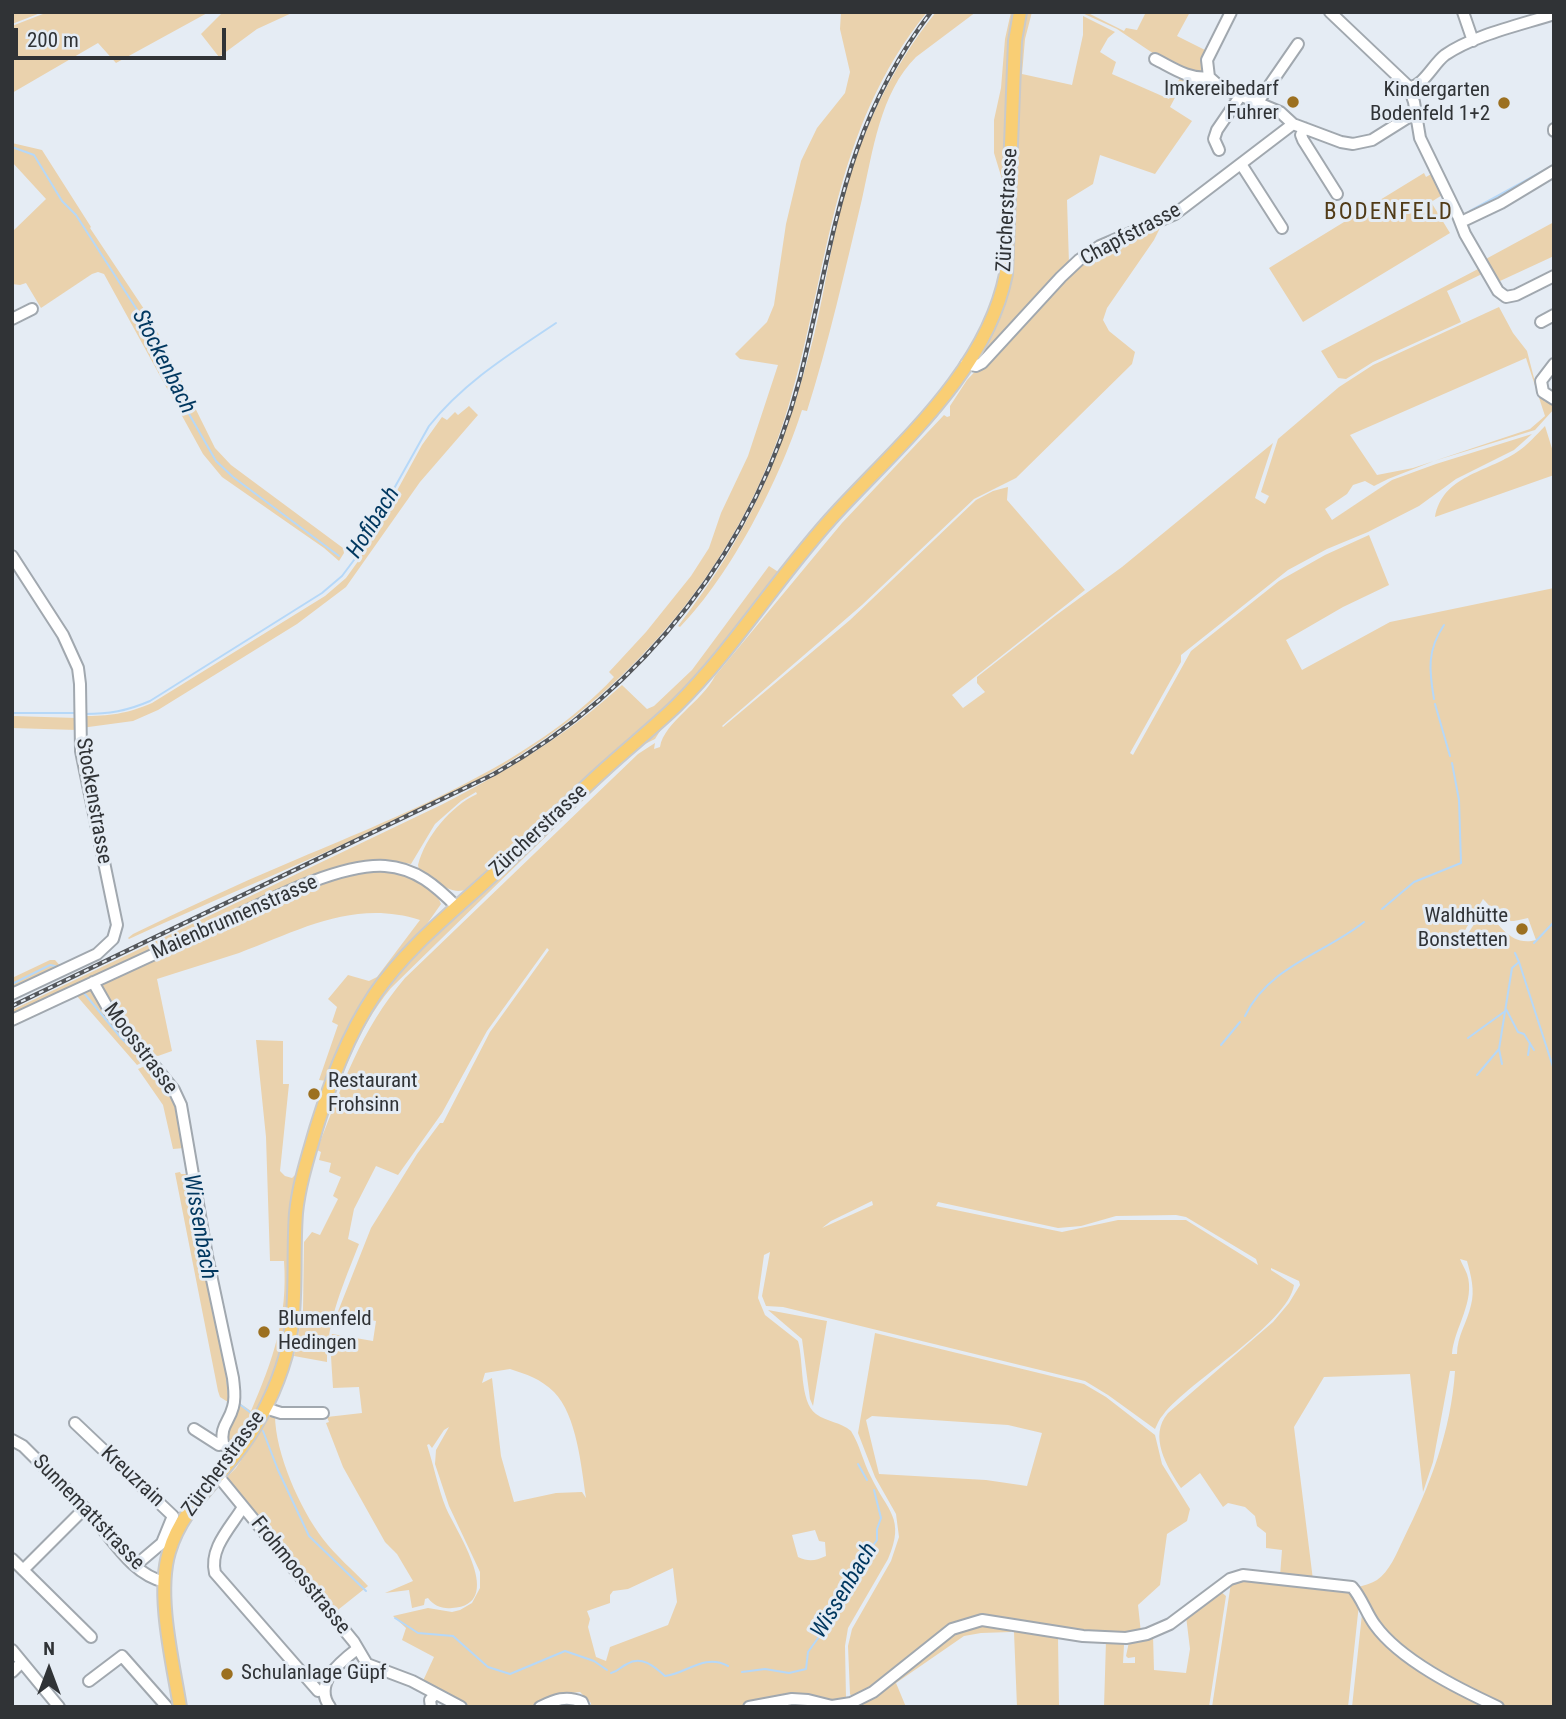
<!DOCTYPE html>
<meta charset="utf-8">
<style>
body{margin:0}
#map{position:relative;width:1566px;height:1719px;overflow:hidden;background:#e5ecf4;font-family:"Roboto Condensed",sans-serif}
canvas{display:block}
.frame{position:absolute;inset:0;border:14px solid #303336;pointer-events:none}
.north{position:absolute;left:14px;top:1635px;width:70px;height:70px;-webkit-text-stroke:5px #e5ecf4;paint-order:stroke;rotate:0deg;font-size:19px;font-weight:700;line-height:28px;text-align:center;color:#303336}
.north::after{content:'';display:block;margin:auto;width:24px;height:32px;background:#303336;clip-path:polygon(50% 0,100% 100%,50% 72%,0 100%)}
.scale{position:absolute;left:14px;top:28px;width:212px;height:32px;box-sizing:border-box;border:4px solid #303336;border-top:0;padding-left:9px;font-size:21px;line-height:24px;white-space:nowrap;color:#303336;-webkit-text-stroke:5px #e5ecf4;paint-order:stroke}
</style>
<div id="map">
<canvas width="1566" height="1719"></canvas>
<div class="frame"></div>
<div class="north">N</div>
<div class="scale">200 m</div>
</div>
<script>
const ctx = document.querySelector('canvas').getContext('2d');
ctx.lineJoin = 'round';
function paint(path, color) {
  ctx.fillStyle = color;
  ctx.fill(path, 'evenodd');
}
function trace(path, color, width, dash) {
  ctx.strokeStyle = color;
  ctx.lineWidth = width;
  ctx.lineCap = dash ? 'butt' : 'round';
  ctx.setLineDash(dash || []);
  ctx.stroke(path);
}
function drawText(font, color, halo, rows, align = 'center') {
  ctx.font = font + ' "Roboto Condensed",sans-serif';
  ctx.lineWidth = 6;
  ctx.setLineDash([]);
  ctx.textBaseline = 'middle';
  ctx.strokeStyle = halo;
  ctx.fillStyle = color;
  for (const [text, x, y, turn = 0] of rows) {
    ctx.save();
    ctx.translate(x, y);
    ctx.rotate((+turn || 0) * Math.PI / 180);
    ctx.textAlign = isNaN(turn) ? turn : align;
    if (halo) ctx.strokeText(text, 0, 0);
    ctx.fillText(text, 0, 0);
    ctx.restore();
  }
}
const green = new Path2D(`
 M12,12H43L12,24Z
 M48,12H209L116,63L98,43L12,93V26Z
 M223,12H294L257,29L219,57L201,34Z
 M841,12H927C831,131 830,265 789,404C747,549 647,675 520,755C485,778 447,795 410,813C317,858 222,896 129,939L128,938L133,934C184,909 236,885 288,863C396,817 533,765 614,677L609,672L646,632L691,576L709,548L721,513L748,456L778,365L740,359L735,354L767,322L774,305L786,224L801,161L817,128L845,93L850,72L840,29Z
 M936,12H976L916,57C880,93 873,151 862,199C845,270 829,342 807,411L802,410C780,479 731,575 680,627L678,626C747,538 781,458 810,351C823,303 829,254 841,206C860,135 890,69 936,12Z
 M1011,12H1013L1005,189L994,153V120L1001,88L1005,39Z
 M1026,12H1032L1025,39L1022,74L1072,85L1083,35V16L1115,32L1108,38L1100,52L1116,62L1112,74L1169,99L1182,74L1186,77L1170,107L1192,121L1155,174L1100,155L1093,184L1067,200L1069,264L976,362L975,357L998,314L1019,41Z
 M1080,12L1090,14L1124,31L1126,28L1137,30L1146,12H1190L1177,36L1207,51L1204,72L1201,76L1166,62L1117,29Z
 M12,143L42,150L91,227L90,228L152,321L215,448L231,465L343,548L344,553L339,561L324,548L222,477L203,454L104,274L98,272L92,274L41,308L26,283L20,285L12,284V232L46,199L12,162Z
 M1424,173L1426,177L1433,173L1444,194L1431,202L1450,233L1303,322L1269,268Z
 M1554,222V256L1500,281L1484,260Z
 M1162,224L1154,240L1107,308L1103,320L1109,331L1135,352L1132,364L1016,478L974,499L862,605L722,726L723,727L850,620L976,500L993,491L1008,487L1007,500L1085,590L952,695L963,708L985,692L977,683V677L1055,616L1122,567L1273,443L1255,498L1265,504L1269,496L1261,492L1278,439L1339,387L1373,365L1499,307L1513,333L1527,351L1535,382L1545,402H1554V409L1535,430L1434,461L1388,479L1374,486L1365,481L1353,485L1347,494L1325,509L1332,520L1392,480L1436,464L1532,434L1514,450L1456,479L1419,506L1368,532L1327,549L1288,570L1181,655V662L1130,753L1133,755L1191,651L1279,581L1325,555L1369,535L1389,585L1343,607L1286,640L1302,670L1390,622L1554,588V1707H1352L1362,1614L1365,1606L1357,1588C1363,1585 1371,1584 1377,1580C1389,1572 1397,1553 1403,1540C1430,1486 1451,1431 1455,1371H1450L1433,1462L1423,1492L1410,1374L1324,1377L1294,1427L1313,1580L1280,1576L1282,1550L1266,1548V1533L1257,1526L1255,1516L1245,1507L1228,1503L1223,1507L1200,1473L1181,1488C1167,1467 1148,1436 1168,1413L1273,1322L1289,1303L1300,1285L1299,1281L1271,1268V1270L1294,1285C1288,1324 1189,1381 1163,1415C1159,1419 1157,1425 1155,1429L1108,1395L1085,1381L783,1307L766,1306L762,1296L770,1252L764,1255L758,1298L765,1315L798,1341C804,1361 799,1401 816,1414C827,1422 841,1422 851,1431C860,1445 863,1462 871,1477C887,1511 906,1518 888,1559L848,1628L845,1646L846,1698L837,1699L838,1707H591V1703L580,1692L561,1694L532,1707H469L422,1683L434,1657L402,1640L406,1628L393,1616L428,1608L452,1612L460,1610L472,1603L480,1588V1572L449,1506L435,1464L436,1450L449,1427L444,1430L432,1448L429,1444L427,1445C434,1466 438,1488 446,1508C456,1531 507,1605 452,1608C442,1609 434,1606 428,1598L425,1599L424,1605L412,1608L409,1590L385,1593L413,1581L397,1554L385,1542L343,1467L326,1423L329,1422L327,1417L362,1413L359,1387L333,1388L330,1341L332,1334L373,1341L376,1321L337,1314L371,1228L417,1154L440,1123H443L490,1032L549,950L547,948L487,1031L442,1113L398,1175L376,1166L354,1209L348,1239L359,1244C344,1283 327,1319 327,1362L294,1356L303,1311L304,1242L312,1232L320,1235L338,1199L333,1196L341,1177L329,1172L331,1163L319,1160L321,1152L317,1150C342,1086 360,1031 405,978L638,754L655,743L654,749L660,747C664,722 702,702 715,676L842,523L944,415L947,417L950,416V406L967,380L1063,278L1105,247ZM1526,358L1545,416L1530,429L1413,468L1377,475L1350,435ZM1483,899C1502,918 1498,926 1528,918L1536,940C1512,947 1498,925 1485,907L1464,940L1460,939ZM872,1201L873,1205L822,1228L831,1221ZM938,1202L1058,1228L1081,1226L1116,1216L1176,1215L1186,1217L1256,1259L1258,1265L1186,1220H1118L1062,1232L936,1206ZM1460,1259L1467,1261C1471,1276 1475,1290 1471,1305C1467,1323 1457,1336 1457,1354H1452C1454,1328 1476,1301 1467,1274C1465,1269 1462,1264 1460,1259ZM510,1369C526,1374 541,1379 554,1392C577,1416 581,1465 586,1498L582,1492L556,1493L514,1502L501,1456L492,1378L482,1383L485,1373ZM815,1530L819,1541L825,1542L826,1556C815,1561 809,1562 798,1557L792,1535ZM673,1568L677,1602L668,1625L610,1647L606,1661L596,1657L588,1627L590,1619L587,1611L610,1603V1595L613,1591L628,1589Z
 M1480,268L1484,273L1447,291L1461,322L1373,362L1346,379L1338,378L1321,351Z
 M970,371L937,417L838,521L776,595L819,538Z
 M469,406L478,415L420,482L346,587L297,624L158,710L133,721L81,728L82,716C110,716 126,714 152,703L325,596L346,578L359,560L422,445L442,417L447,420L455,412L458,415Z
 M1545,426L1554,455V475L1435,517C1443,475 1486,473 1517,452C1528,445 1536,435 1545,426Z
 M769,566L780,573L685,691L467,889C450,897 434,878 419,870L418,865C425,837 451,806 477,794L476,792L461,801L435,824L411,864L387,860L353,864L12,1015V1010L443,804C510,769 566,736 622,685L647,709L654,706L692,670Z
 M678,713L662,728L655,739L641,746L577,806L391,988C356,1030 340,1082 321,1132L337,1076L377,998L402,969L582,795Z
 M12,716L77,718V730L12,728Z
 M377,870C401,873 432,878 441,904L422,931L391,964L327,1081L319,1080L338,1025L332,1022L337,1007L328,999L348,975L369,981L377,977L420,920C354,899 300,930 239,953C212,962 184,970 157,979L172,1051L158,1056L150,1054L112,1009L100,986L103,982L287,897L342,877Z
 M50,960H55L62,968L12,991V978Z
 M91,990L96,993L145,1061L137,1065L76,995Z
 M256,1040L283,1041V1084H289L280,1171L285,1176L292,1178L297,1173L299,1163H302L282,1354L263,1403L237,1445H233L226,1440L225,1429L238,1402L251,1411C273,1360 288,1317 284,1261H270L266,1137Z
 M147,1065L174,1096L184,1148L173,1149L163,1105L138,1069Z
 M180,1172L181,1174H190L225,1348L231,1404L220,1397L218,1391L175,1173Z
 M768,1310L827,1321L813,1406L810,1399L802,1339Z
 M875,1333L1084,1384L1106,1397L1155,1435L1162,1464L1190,1509L1187,1521L1167,1534L1160,1585L1138,1605L1141,1633L1110,1635L978,1618L871,1690L853,1698L850,1694L848,1646L852,1629L891,1561L899,1537L896,1514L875,1477L858,1433ZM872,1416L1008,1425L1042,1433L1027,1486L986,1480L879,1474L866,1420Z
 M275,1415C275,1453 300,1509 323,1539C336,1556 353,1570 368,1586L334,1613L228,1480V1476L236,1468L269,1417Z
 M1239,1578L1349,1590L1359,1604L1348,1707H1212L1231,1583Z
 M1220,1591L1226,1596L1209,1707H1104L1106,1641H1122L1124,1645L1123,1663H1135V1657L1128,1658L1126,1656L1129,1642L1153,1635L1154,1670L1186,1673L1190,1649L1186,1616Z
 M975,1624L1010,1629L1011,1632L981,1633L964,1636L896,1683L906,1707H851L944,1638Z
 M1016,1630L1058,1637L1059,1707H1017L1014,1632Z`);
const stream = new Path2D(`
 M12,147L34,155L62,201L76,215L152,333L163,361L177,383V393L216,461L233,477L339,556
 M1470,211L1545,170
 M1434,699C1429,670 1427,650 1444,625
 M1435,704L1450,756
 M12,713H75
 M84,714C109,714 127,711 150,701L322,593L342,576L354,560L429,426C464,382 510,354 556,323
 M1382,909L1414,882L1461,863L1459,800L1452,763
 M1534,943L1554,922
 M1519,962L1554,1070
 M12,984L50,965L55,966
 M84,993L121,1038L138,1054
 M1506,1009L1518,1032L1524,1034L1534,1050
 M1245,1016C1269,966 1324,954 1364,922
 M1468,1038L1504,1012
 M1221,1045L1240,1022
 M1528,1055L1530,1043
 M1502,1064L1499,1049L1512,968L1519,962L1515,953
 M1477,1075L1499,1049
 M227,1377L229,1396
 M238,1403L251,1413
 M263,1431L278,1470L309,1536L366,1591
 M858,1464L867,1480
 M395,1618L418,1633L453,1636L488,1667L510,1674L565,1651L594,1661L607,1670
 M742,1672L765,1669L789,1673L806,1669L808,1652L837,1612L845,1592L853,1585L860,1573L864,1558L877,1540V1529L881,1518L874,1490
 M611,1673C619,1671 620,1667 627,1664C641,1655 654,1666 665,1676C686,1674 704,1653 728,1666`);
const minor = new Path2D(`
 M1231,12L1207,60L1209,77L1220,87L1280,112L1293,124L1341,142L1353,144L1372,140L1415,113
 M1330,12L1409,87L1414,102L1420,138L1458,216L1465,234L1498,291L1506,297L1516,295L1554,276
 M1463,12L1473,41
 M1155,59C1173,68 1189,80 1209,77
 M1409,87C1424,86 1433,64 1445,55C1474,35 1520,25 1554,14
 M1258,102L1298,44
 M1304,128L1301,135L1303,140L1337,194
 M1554,129V131
 M1219,150L1214,139L1217,130L1241,95
 M1241,164L1282,228
 M1461,222L1501,203L1554,171
 M12,319L32,309
 M1541,322L1554,315
 M966,364L976,366L982,363L1061,277L1079,260L1100,246L1175,214L1293,124
 M1554,364L1541,381L1543,392L1554,399
 M12,556L63,635L78,668L80,684L81,751L117,925L113,939L97,954L12,994
 M93,982L109,1010L174,1090L181,1105L207,1256L233,1378C234,1388 236,1397 233,1407C229,1423 220,1425 223,1444L236,1455
 M12,1020C78,989 144,959 211,928C256,907 335,863 385,866C416,868 436,886 457,907
 M265,1408L281,1413H323
 M75,1423L173,1516L162,1543L136,1565
 M194,1429L219,1445L223,1444
 M12,1440L23,1446C45,1468 68,1490 89,1513C111,1536 131,1575 165,1582
 M218,1476L354,1642L367,1664L412,1681L461,1707
 M243,1507C231,1527 209,1548 215,1573L318,1691
 M12,1559L91,1637
 M23,1570L85,1508
 M12,1650L59,1707
 M12,1672L22,1662
 M89,1681L122,1656L167,1707
 M330,1707C313,1684 339,1663 357,1649
 M431,1707L430,1700L435,1694
 M540,1707C555,1700 566,1695 582,1702L584,1707
 M749,1707L792,1699L808,1700L832,1706L851,1703L873,1692L952,1629L982,1620L1083,1636L1126,1638L1147,1634L1170,1624L1230,1579L1243,1575L1352,1587C1362,1598 1366,1613 1375,1625C1400,1660 1459,1689 1498,1707`);
const major = new Path2D(`
 M180,1707C173,1663 156,1595 169,1552C180,1514 208,1489 232,1459C254,1432 271,1401 282,1368C300,1315 292,1267 296,1213C299,1184 308,1157 316,1129C331,1081 347,1036 375,994C406,948 456,909 497,871C534,838 568,802 605,769C628,748 653,728 676,706C736,647 780,573 837,512C901,443 987,370 1006,274L1015,41L1020,12`);
const rail = new Path2D(`
 M12,1006L494,774C645,689 756,546 800,378C834,242 842,128 931,12`);
const markers = [
 [1293,102,7,"#9c7020"],
 [1504,103,7,"#9c7020"],
 [1522,929,7,"#9c7020"],
 [314,1094,7,"#9c7020"],
 [264,1332,7,"#9c7020"],
 [227,1674,7,"#9c7020"]
];
const poiNames = [
 ["Imkereibedarf",1279,90],
 ["Fuhrer",1279,114],
 ["Kindergarten",1490,91],
 ["Bodenfeld 1+2",1490,115],
 ["Waldhütte",1508,917],
 ["Bonstetten",1508,941],
 ["Restaurant",328,1082,"left"],
 ["Frohsinn",328,1106,"left"],
 ["Blumenfeld",278,1320,"left"],
 ["Hedingen",278,1344,"left"],
 ["Schulanlage Güpf",241,1674,"left"]
];
const streetNames = [
 ["Zürcherstrasse",1008,210,-87],
 ["Chapfstrasse",1131,235,-28],
 ["Stockenstrasse",93,801,80],
 ["Zürcherstrasse",539,831,-43],
 ["Maienbrunnenstrasse",235,918,-24],
 ["Moosstrasse",140,1049,53],
 ["Zürcherstrasse",224,1464,-54],
 ["Kreuzrain",132,1477,43],
 ["Sunnemattstrasse",88,1513,46],
 ["Frohmoosstrasse",300,1576,51]
];
const neighbourhoodNames = [
 ["BODENFELD",1389,213]
];
const waterNames = [
 ["Stockenbach",163,362,63],
 ["Hofibach",374,523,-58],
 ["Wissenbach",199,1227,80],
 ["Wissenbach",845,1591,-59]
];
paint(green, '#ead2ad');
trace(stream, '#b6d8f8', 2);
trace(minor, '#a1a8af', 14);
trace(major, '#c9cacb', 16);
trace(minor, '#fff', 10);
trace(major, '#f9ce74', 12);
trace(rail, '#54575b', 4.5);
trace(rail, '#e5ecf4', 2, [5]);
for (const [x, y, r, color] of markers) {
  const dot = new Path2D();
  dot.arc(x, y, r, 0, 2 * Math.PI);
  ctx.fillStyle = color;
  ctx.fill(dot);
  trace(dot, '#e5ecf4', 2.5);
}
drawText('21px', '#303336', '#e5ecf4', poiNames, 'right');
drawText('21px', '#303336', '#e5ecf4', streetNames);
ctx.letterSpacing = '2px';
drawText('23px', '#513b17', '#e5ecf4', neighbourhoodNames);
ctx.letterSpacing = '0px';
drawText('italic 23px', '#00375f', '#e5ecf4', waterNames);
</script>
